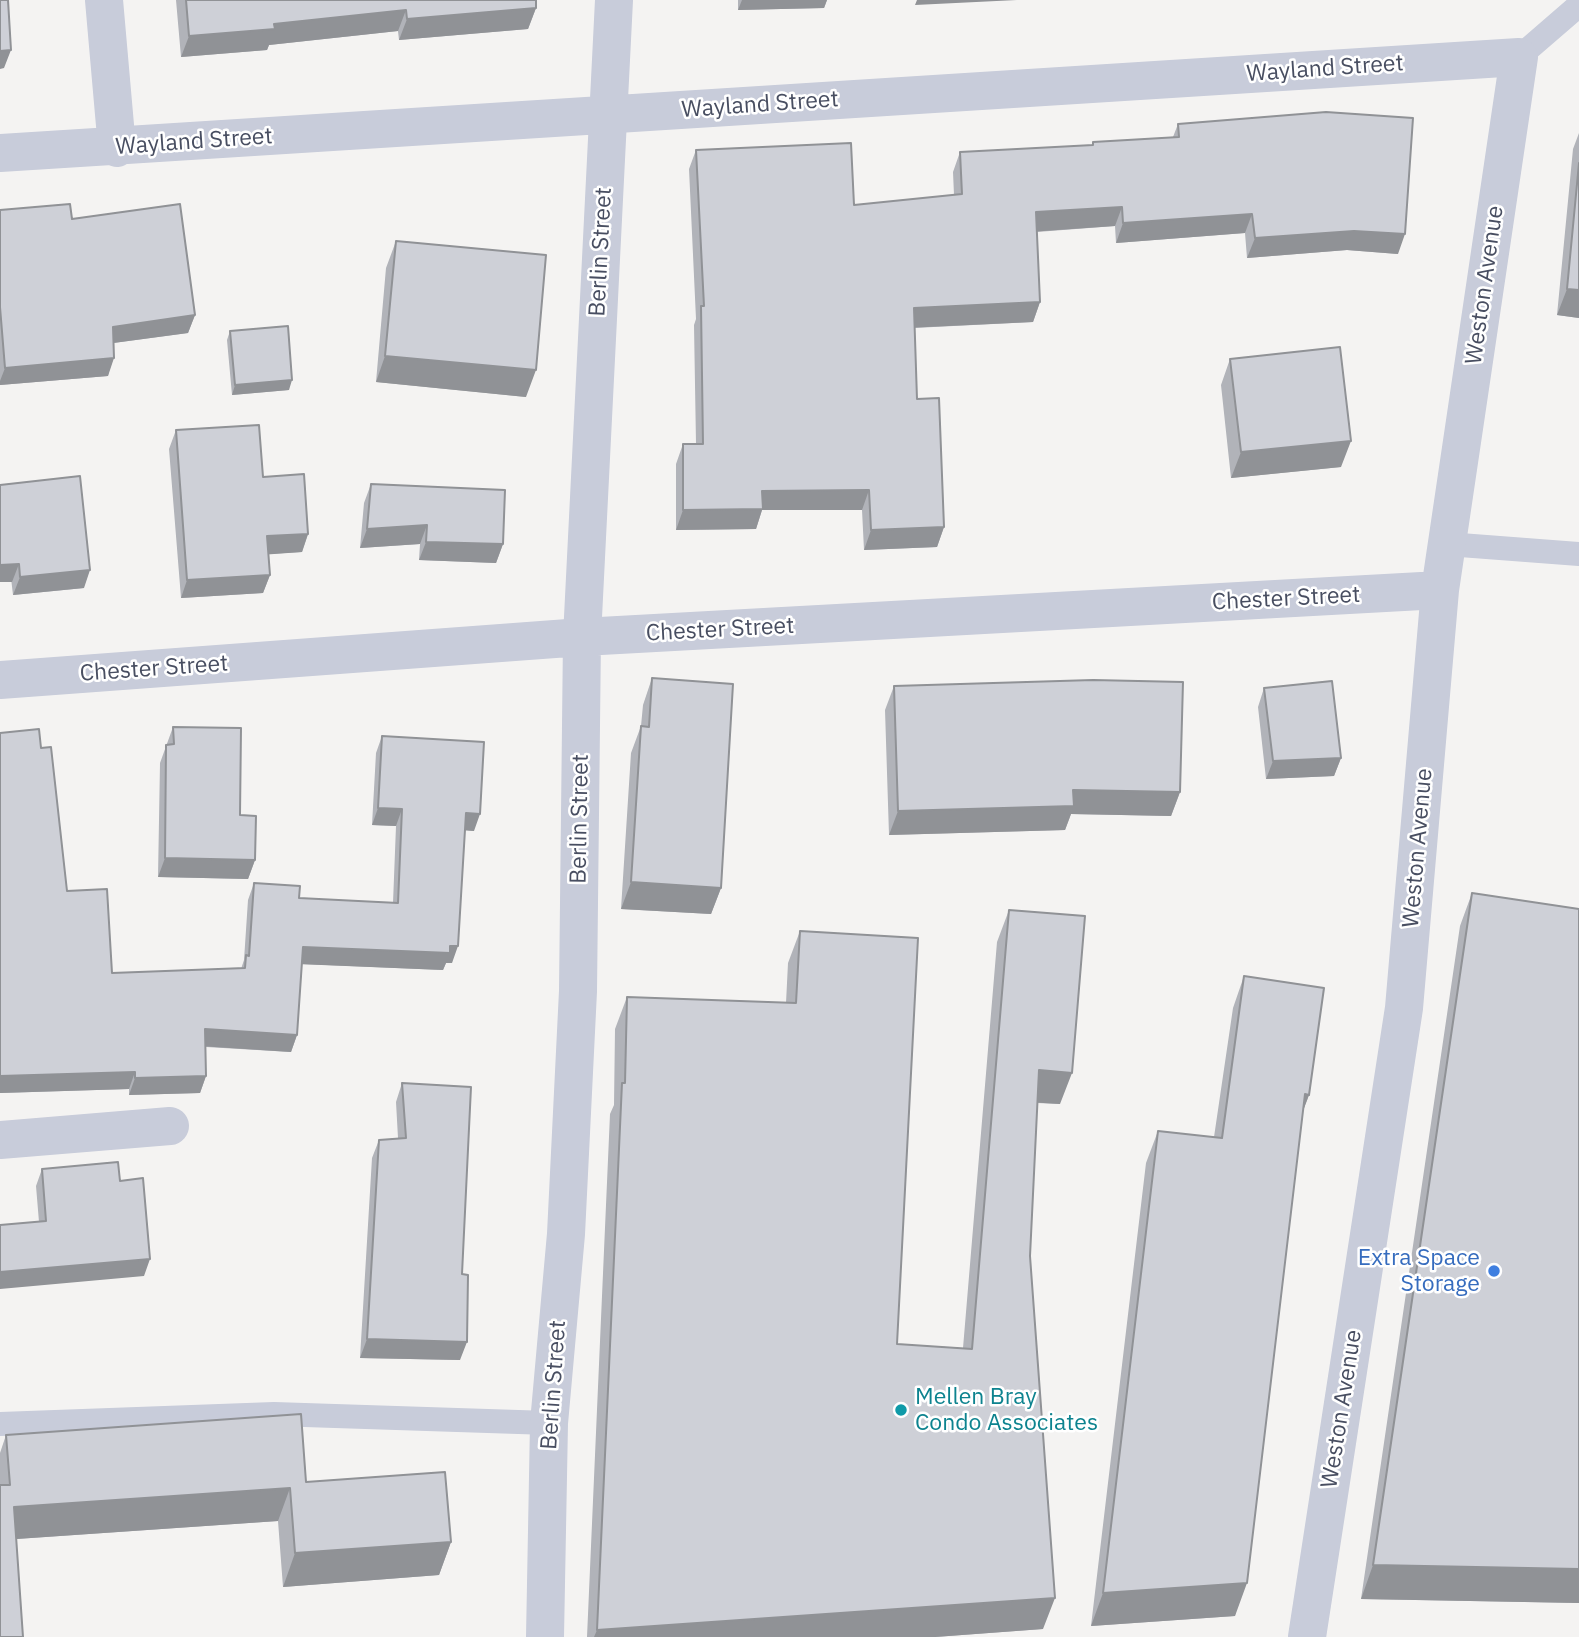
<!DOCTYPE html>
<style>
body{margin:0}
canvas{display:block;background:#f4f3f2}
</style>
<canvas width="1579" height="1637"></canvas>
<script>
const ctx = document.querySelector('canvas').getContext('2d');
ctx.lineJoin = 'round';
function trace(path, color, width, dash) {
  ctx.strokeStyle = color;
  ctx.lineWidth = width;
  ctx.lineCap = dash ? 'butt' : 'round';
  ctx.setLineDash(dash || []);
  ctx.stroke(path);
}
function paint(path, color) {
  ctx.fillStyle = color;
  ctx.fill(path, 'evenodd');
}
function drawText(font, color, halo, rows, align = 'center') {
  ctx.font = font + ' "IBM Plex Sans",sans-serif';
  ctx.lineWidth = 5;
  ctx.setLineDash([]);
  ctx.textBaseline = 'middle';
  ctx.strokeStyle = halo;
  ctx.fillStyle = color;
  for (const [text, x, y, turn = 0] of rows) {
    ctx.save();
    ctx.translate(x, y);
    ctx.rotate((+turn || 0) * Math.PI / 180);
    ctx.textAlign = isNaN(turn) ? turn : align;
    if (halo) ctx.strokeText(text, 0, 0);
    ctx.fillText(text, 0, 0);
    ctx.restore();
  }
}
const lane = new Path2D(`
 M1519,57L1578,6
 M1447,544L1579,554
 M0,1424L274,1414L549,1423`);
const street = new Path2D(`
 M104,0L117,148
 M0,153L1519,57L1440,590L1404,1008L1307,1637
 M0,680L582,637L1440,590
 M0,1140L170,1126
 M545,1637L549,1423L566,1234L578,991L582,637L614,0`);
const wall = new Path2D(`
 M176,0H536V8L528,29L399,40L398,31L269,45L267,50L181,57Z
 M738,0H827L824,8L738,10Z
 M1178,124L1398,254L1347,250L1247,258L1245,233L1116,243L1115,226L1037,232L1040,302L1033,322L914,328L917,399L944,527L937,547L864,550L862,510H762L756,529L676,530V464L683,444H696L694,325L696,319L689,169L696,150L854,205L954,195L953,172L960,152L1091,146L1093,142L1173,137Z
 M1579,133V318L1557,315L1573,149Z
 M0,210L72,219L195,315L188,333L113,343L108,376L0,385Z
 M396,241L526,397L376,382L386,268Z
 M230,331L289,390L232,395L227,340Z
 M1230,359L1341,467L1231,478L1221,385Z
 M176,430L308,534L302,552L268,554L270,575L263,593L181,598L169,449Z
 M371,484L503,544L496,563L419,560L420,544L360,548L364,503Z
 M0,485L84,588L13,595Z
 M652,678L721,888L711,914L621,909L631,753L641,726L643,705Z
 M894,686L1180,792L1171,816L1071,814L1065,830L889,835L885,710Z
 M1264,688L1341,758L1334,776L1266,779L1258,707Z
 M173,727L240,815L255,860L248,879L158,877L160,763Z
 M0,733L41,748L67,891L112,973L241,969L244,960L248,900L254,883L299,898L393,903L396,826L372,825L376,753L382,736L474,831L465,830L452,963H446L443,970L302,964L297,1035L291,1052L206,1047V1076L200,1093L129,1095V1089L0,1093Z
 M1472,893L1579,909V1603L1361,1599L1460,926Z
 M1009,910L1060,1104L1037,1103L1030,1256L1043,1629L935,1637H587L610,1114L614,1105L615,1029L627,997L786,1003L788,963L800,931L897,1344L963,1348L997,942Z
 M1244,976L1309,1095L1302,1113L1235,1616L1091,1626L1146,1163L1158,1131L1214,1137L1233,1008Z
 M402,1083L462,1274L460,1360L360,1358L372,1158L379,1140L398,1138L396,1102Z
 M42,1169L120,1181L144,1276L39,1222L36,1186Z
 M6,1435L306,1482L451,1542L439,1575L283,1587L278,1521L16,1539L0,1637V1453Z`);
const shadedWall = new Path2D(`
 M742,0H827L824,8L738,10Z
 M917,0H1017L915,5Z
 M536,8L528,29L399,40L407,19Z
 M406,10L398,31L269,45L267,50L181,57L189,36L274,24Z
 M11,50L4,68L0,69V51Z
 M1122,207L1115,226L1029,232L1036,212Z
 M1252,214L1245,233L1116,243L1123,223Z
 M1354,231L1405,234L1398,254L1347,250L1247,258L1255,238Z
 M1567,289L1579,290V318L1557,315Z
 M1040,302L1033,322L906,328L914,308Z
 M195,315L188,333L106,344L113,327Z
 M385,356L536,370L526,397L376,382Z
 M114,358L108,376L0,385V381L5,368Z
 M292,380L289,390L232,395L235,385Z
 M1351,441L1341,467L1231,478L1241,452Z
 M869,490L862,510H762L756,529L676,530L683,510L762,491Z
 M427,525L420,544L360,548L367,529Z
 M944,527L937,547L864,550L871,530Z
 M308,534L302,552L260,555L267,536Z
 M426,542L503,544L496,563L419,560Z
 M19,564L12,582H0V565Z
 M90,570L84,588L13,595L20,577Z
 M270,575L263,593L181,598L187,580Z
 M1341,758L1334,776L1266,779L1273,761Z
 M1073,790L1180,792L1171,816L1071,814L1065,830L889,835L898,811Z
 M378,808L402,809L396,826L372,825Z
 M466,813L480,814L474,831L460,830Z
 M165,858L255,860L248,879L158,877Z
 M631,882L721,888L711,914L621,909Z
 M458,946L452,963H446L443,970L297,964L303,947Z
 M205,1029L297,1035L291,1052L199,1046Z
 M1039,1070L1072,1073L1060,1104L1027,1102Z
 M135,1072L129,1089L0,1093V1076Z
 M206,1076L200,1093L129,1095L135,1078Z
 M1305,1094L1309,1095L1297,1127Z
 M150,1259L144,1276L0,1289V1272Z
 M367,1339L467,1342L460,1360L360,1358Z
 M290,1488L278,1521L2,1540L14,1507Z
 M451,1542L439,1575L283,1587L295,1553Z
 M1373,1565L1579,1569V1603L1361,1599Z
 M1247,1583L1235,1616L1091,1626L1103,1593Z
 M1055,1598L1043,1629L935,1637H594L597,1630Z`);
const building = new Path2D(`
 M0,0H8L11,50L0,51Z
 M186,0H536V8L407,19L406,10L274,24L275,29L189,36Z
 M1326,112L1413,118L1405,234L1354,231L1255,238L1252,214L1123,223L1122,207L1036,212L1040,302L914,308L917,399L939,398L944,527L871,530L869,490L762,491L763,509L683,510V444H703L701,306H704L696,150L851,143L854,205L962,194L960,152L1093,145V142L1179,137L1178,124Z
 M1579,163V290L1567,289Z
 M70,204L72,219L180,204L195,315L113,327L114,358L5,368L0,307V210Z
 M396,241L546,255L536,370L385,356Z
 M288,326L292,380L235,385L230,331Z
 M1340,347L1351,441L1241,452L1230,359Z
 M259,425L263,477L304,474L308,534L267,536L270,575L187,580L176,430Z
 M80,476L90,570L20,577L19,564L0,565V485Z
 M371,484L505,490L503,544L426,542L427,525L367,529Z
 M652,678L733,684L721,888L631,882L641,726L649,727Z
 M1093,680L1183,682L1180,792L1073,790L1074,806L898,811L894,686Z
 M1332,681L1341,758L1273,761L1264,688Z
 M173,727L241,728L240,815L256,816L255,860L165,858L166,745L174,744Z
 M39,729L41,748L51,747L67,891L107,889L112,973L245,968L246,955L249,956L254,883L300,886L299,898L398,903L402,809L378,808L382,736L484,742L480,814L466,813L458,946H450V953L303,947L297,1035L205,1029L206,1076L135,1078V1072L0,1076V733Z
 M1472,893L1579,909V1569L1373,1565Z
 M1009,910L1085,916L1072,1073L1039,1070L1030,1256L1055,1598L597,1630L622,1083H625L627,997L796,1003L800,931L918,938L897,1344L972,1349Z
 M1244,976L1324,988L1309,1095L1305,1094L1247,1583L1103,1593L1158,1131L1222,1138Z
 M402,1083L471,1087L462,1274L468,1275L467,1342L367,1339L379,1140L406,1138Z
 M118,1162L120,1181L143,1178L150,1259L0,1272V1225L46,1221L42,1169Z
 M301,1414L306,1482L445,1472L451,1542L295,1553L290,1488L14,1507L23,1637H0V1485H10L6,1435Z`);
const markers = [
 [1494,1271,7,"#3f7fe0"],
 [901,1410,7,"#0f9aa8"]
];
const streetNames = [
 ["Wayland Street",1325,69,-4],
 ["Wayland Street",760,105,-4],
 ["Wayland Street",194,142,-4],
 ["Berlin Street",601,252,-87],
 ["Weston Avenue",1485,285,-82],
 ["Chester Street",1286,599,-3],
 ["Chester Street",720,630,-3],
 ["Chester Street",154,669,-4],
 ["Berlin Street",580,819,-89],
 ["Weston Avenue",1418,848,-85],
 ["Berlin Street",554,1385,-86],
 ["Weston Avenue",1342,1409,-81]
];
const shopNames = [
 ["Extra Space",1480,1258],
 ["Storage",1480,1284]
];
const cultureNames = [
 ["Mellen Bray",915,1397],
 ["Condo Associates",915,1423]
];
trace(lane, '#c8ccda', 24);
trace(street, '#c8ccda', 38);
paint(wall, '#b1b3b9');
paint(shadedWall, '#909296');
paint(building, '#ced0d7');
trace(building, '#909296', 2);
for (const [x, y, r, color] of markers) {
  const dot = new Path2D();
  dot.arc(x, y, r, 0, 2 * Math.PI);
  ctx.fillStyle = color;
  ctx.fill(dot);
  trace(dot, '#fff', 2.5);
}
drawText('23px', '#484e61', '#fff', streetNames);
drawText('23px', '#366cbe', '#fff', shopNames, 'right');
drawText('23px', '#0d838f', '#fff', cultureNames, 'left');
</script>
